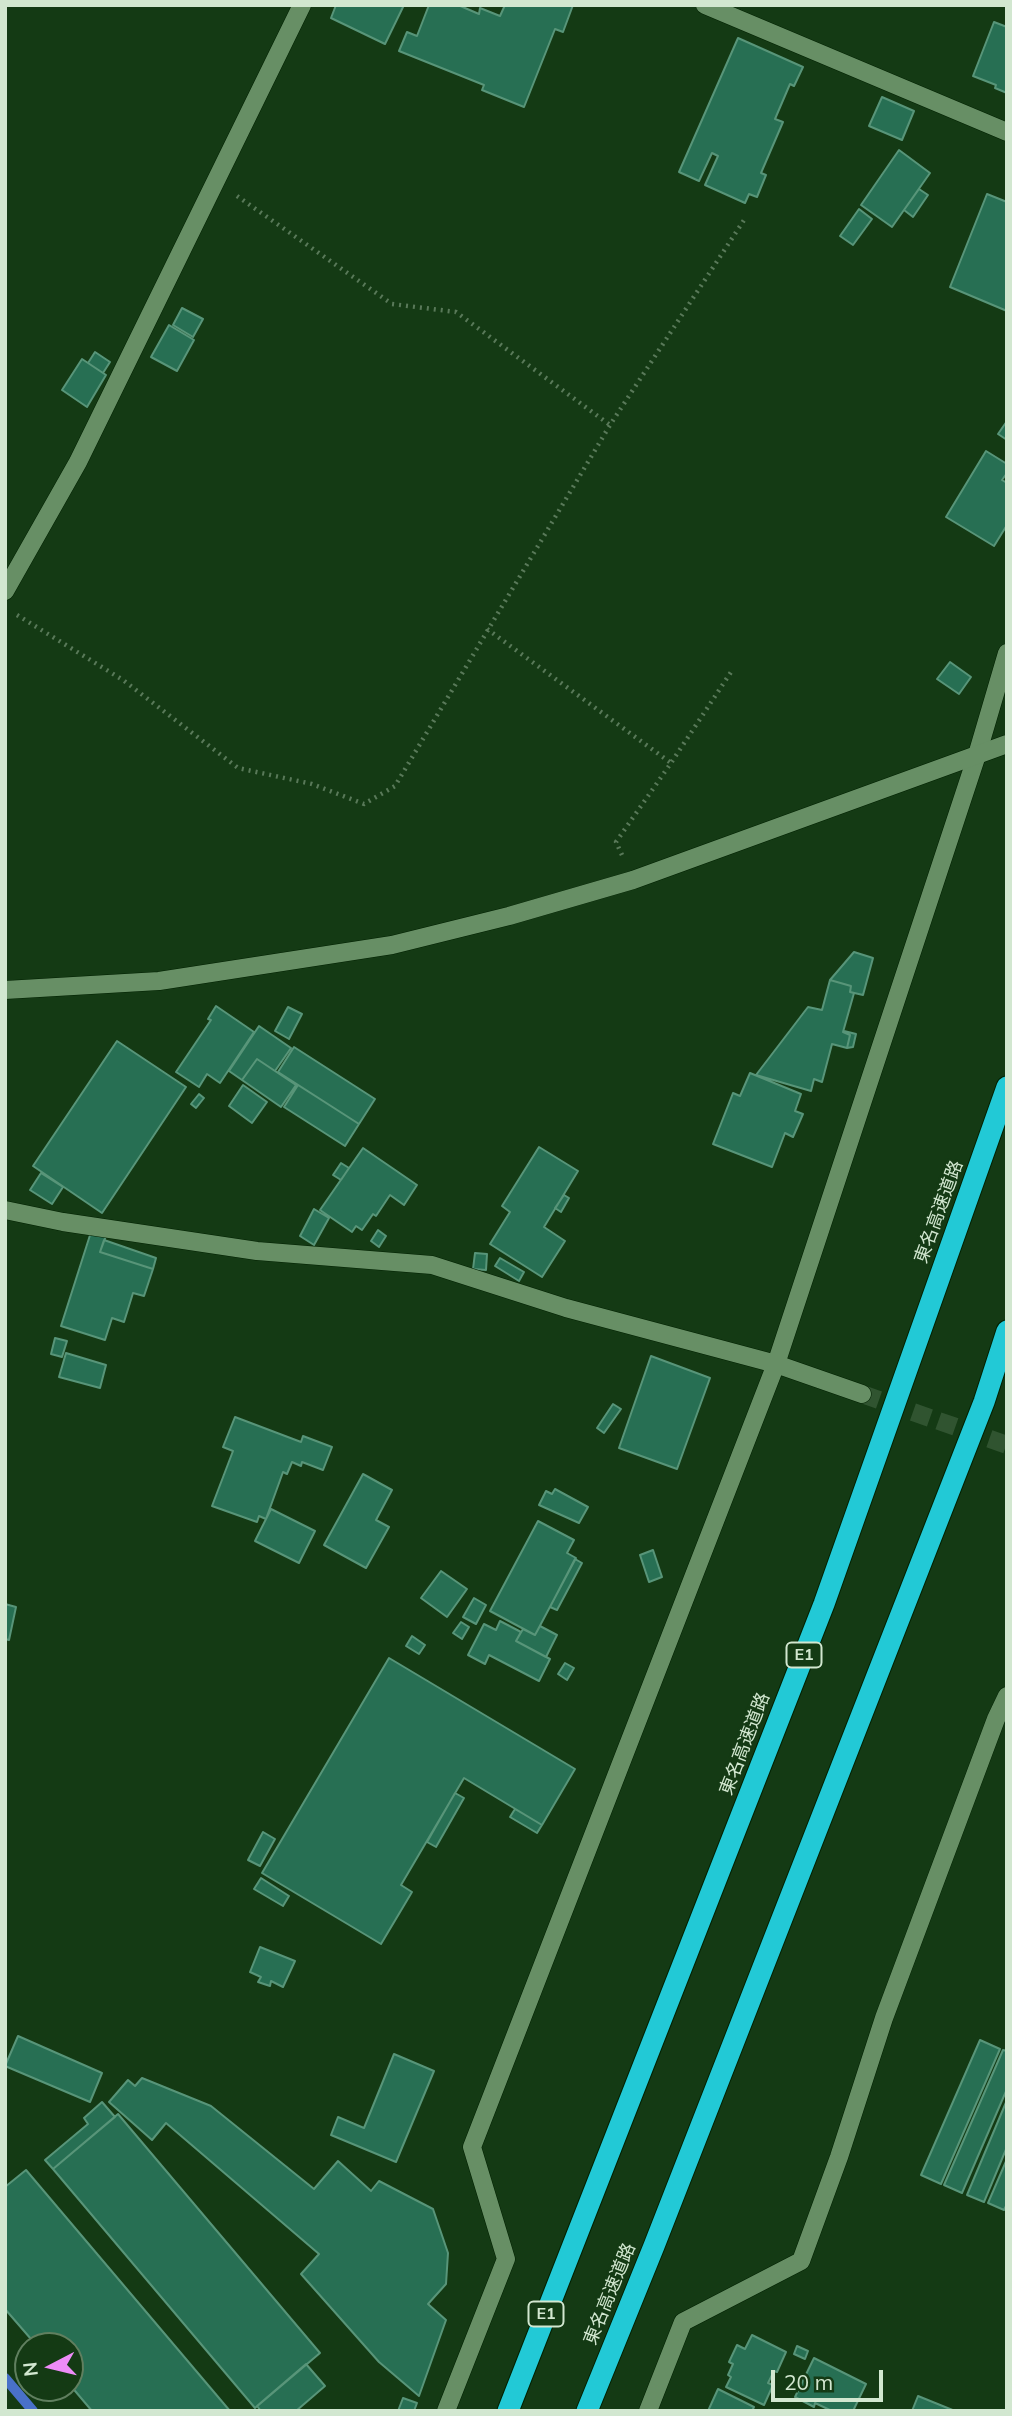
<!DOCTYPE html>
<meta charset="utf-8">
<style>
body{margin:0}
#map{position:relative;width:1012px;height:2416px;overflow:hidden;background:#143a14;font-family:Mulish,sans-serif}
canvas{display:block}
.frame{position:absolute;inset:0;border:7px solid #d2e7d0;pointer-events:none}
.north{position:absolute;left:14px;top:2332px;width:70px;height:70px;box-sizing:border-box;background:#143a14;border:2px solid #607f5f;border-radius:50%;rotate:263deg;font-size:19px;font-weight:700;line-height:28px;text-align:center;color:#d2e7d0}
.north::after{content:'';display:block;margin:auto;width:24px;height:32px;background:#ee8cf8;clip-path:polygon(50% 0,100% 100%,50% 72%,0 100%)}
.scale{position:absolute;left:771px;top:2370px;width:112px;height:32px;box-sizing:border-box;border:4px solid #d2e7d0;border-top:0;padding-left:9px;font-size:21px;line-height:24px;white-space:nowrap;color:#d2e7d0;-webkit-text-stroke:5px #143a14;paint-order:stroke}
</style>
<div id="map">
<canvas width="1012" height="2416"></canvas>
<div class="frame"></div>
<div class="north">N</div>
<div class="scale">20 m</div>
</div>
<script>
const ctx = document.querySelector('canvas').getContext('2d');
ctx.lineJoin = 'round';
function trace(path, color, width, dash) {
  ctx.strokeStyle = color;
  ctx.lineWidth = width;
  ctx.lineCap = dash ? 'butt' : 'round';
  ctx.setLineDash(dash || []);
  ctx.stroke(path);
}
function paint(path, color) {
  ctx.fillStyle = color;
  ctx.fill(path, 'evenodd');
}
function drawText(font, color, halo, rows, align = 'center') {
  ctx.font = font + ' Mulish,"Noto Sans JP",sans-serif';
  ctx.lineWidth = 5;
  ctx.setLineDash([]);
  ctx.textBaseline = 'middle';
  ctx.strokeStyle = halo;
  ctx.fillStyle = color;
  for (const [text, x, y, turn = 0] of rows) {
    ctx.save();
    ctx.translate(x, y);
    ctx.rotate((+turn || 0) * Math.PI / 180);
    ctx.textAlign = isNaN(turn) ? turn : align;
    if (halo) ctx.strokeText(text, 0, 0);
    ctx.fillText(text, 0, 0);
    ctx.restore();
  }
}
const stream = new Path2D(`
 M5,2378L33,2411`);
const building = new Path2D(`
 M336,5H404L385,44L331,18Z
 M429,5H458L479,14L480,8L500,16L505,5H573L563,32L555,29L524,107L482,90L484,85L399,51L407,32L417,36Z
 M994,22L1007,27V93L995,88L996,85L973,76Z
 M738,38L803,67L794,86L790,84L775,119L783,122L761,173L766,175L757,197L749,194L745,203L705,185L718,156L712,153L699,181L679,172Z
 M882,97L914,111L902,140L869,126Z
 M899,150L930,173L892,227L861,205Z
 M919,189L928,195L913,217L904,210Z
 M987,194L1007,202V311L950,287Z
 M859,209L872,219L853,245L840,236Z
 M182,308L203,319L193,337L173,325Z
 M169,325L194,340L177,371L151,357Z
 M95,352L110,362L103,373L88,363Z
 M82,359L106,375L87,407L62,390Z
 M1007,421V440L998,434Z
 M986,451L1007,464V473L1002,480L1007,483V525L994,546L946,517Z
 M950,662L971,677L959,694L937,679Z
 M854,952L873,958L863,995L850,992L851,986L830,980Z
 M830,980L851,986L850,992L854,993L843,1032L850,1035L847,1048L832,1044L822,1082L814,1079L811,1091L756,1075L808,1007L822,1010Z
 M216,1006L254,1032L220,1083L207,1074L199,1087L176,1072L211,1020L208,1019Z
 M288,1007L302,1014L289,1039L275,1031Z
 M259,1026L291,1048L275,1071L257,1059L242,1080L229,1071Z
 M844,1031L856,1034L853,1047L847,1048L850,1035Z
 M117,1041L186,1087L102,1213L33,1166Z
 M294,1047L375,1099L359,1124L278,1072Z
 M257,1059L296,1085L281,1107L242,1080Z
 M750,1073L801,1094L795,1111L803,1114L793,1137L785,1133L772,1167L713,1144L733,1093L740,1096Z
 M243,1085L267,1102L252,1123L229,1106Z
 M298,1085L359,1124L345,1146L284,1107Z
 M199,1094L204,1098L196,1108L191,1104Z
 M539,1147L578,1171L544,1227L565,1241L542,1277L490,1244L510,1212L502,1206Z
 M363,1148L417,1185L404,1205L390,1195L376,1216L373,1214L362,1230L356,1226L352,1232L320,1210Z
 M341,1163L349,1168L341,1180L333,1175Z
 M41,1173L63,1187L52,1204L30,1190Z
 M564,1195L569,1198L561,1212L555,1208Z
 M314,1209L329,1218L314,1245L300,1236Z
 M378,1230L386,1236L379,1247L371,1241Z
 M91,1232L106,1236L100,1252L153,1269L144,1296L133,1293L124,1322L112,1318L105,1340L61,1326Z
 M104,1240L156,1258L153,1269L100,1252Z
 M475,1253L487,1254L486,1270L473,1269Z
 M500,1258L524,1272L519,1281L495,1266Z
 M55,1338L67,1341L62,1357L51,1354Z
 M66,1353L106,1365L100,1388L59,1377Z
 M651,1356L710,1378L677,1469L619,1448Z
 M613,1404L621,1409L604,1433L597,1428Z
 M235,1417L301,1442L303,1436L332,1447L323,1470L302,1462L301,1466L292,1462L287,1474L283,1472L266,1519L259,1516L257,1522L212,1506L233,1451L223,1447Z
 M363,1474L392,1490L376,1520L389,1527L366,1568L324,1545Z
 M555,1489L588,1507L579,1523L539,1505L546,1491L552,1494Z
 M271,1509L315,1531L299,1563L255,1541Z
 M538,1521L574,1540L567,1553L576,1558L535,1635L490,1611Z
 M653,1550L662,1577L649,1582L640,1555Z
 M575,1559L582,1563L557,1610L550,1607Z
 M441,1571L467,1589L447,1617L421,1598Z
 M474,1598L486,1605L476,1624L463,1617Z
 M5,1604L16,1607L9,1640L5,1639Z
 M500,1621L521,1632L516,1641L550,1659L539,1681L489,1655L485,1664L468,1655L484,1624L496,1630Z
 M461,1622L469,1627L462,1639L453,1633Z
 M540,1626L557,1635L546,1657L516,1641L523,1629L535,1635Z
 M412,1636L425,1645L419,1654L406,1646Z
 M389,1658L575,1769L542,1825L464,1778L401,1885L412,1892L381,1944L262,1873Z
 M565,1663L574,1668L567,1680L558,1674Z
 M455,1793L464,1798L436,1847L427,1842Z
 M515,1809L542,1825L537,1833L510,1817Z
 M263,1832L275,1839L260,1866L248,1860Z
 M261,1878L289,1896L283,1906L254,1889Z
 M260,1947L295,1961L283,1987L271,1981L270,1986L258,1982L261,1977L250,1972Z
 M18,2036L102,2073L90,2102L5,2066Z
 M980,2040L1000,2049L941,2184L921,2175Z
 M1003,2050L1007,2051V2089L962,2193L944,2185Z
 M394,2054L434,2071L396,2162L331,2135L338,2117L364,2128Z
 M142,2078L211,2106L314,2189L338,2161L371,2191L379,2181L433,2209L448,2253L446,2284L428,2304L446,2320L419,2396L379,2362L301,2274L319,2254L166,2123L152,2140L109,2102L128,2080L135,2086Z
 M1007,2100V2147L984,2202L967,2195Z
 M102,2102L115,2117L53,2169L45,2160L88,2124L84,2118Z
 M118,2114L320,2353L255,2408L53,2169Z
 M1007,2159V2204L1004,2210L988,2203Z
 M26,2170L230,2411H92L70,2385V2346H37L5,2309V2187Z
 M752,2335L786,2352L777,2372L774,2371L768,2383L773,2385L764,2405L726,2387L731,2377L728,2375L733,2364L729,2362L737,2345L745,2349Z
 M797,2346L808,2351L805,2359L794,2354Z
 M814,2358L866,2384L853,2411H832L815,2403L814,2407L795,2397Z
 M306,2364L325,2386L296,2411H261L257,2406Z
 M718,2389L754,2407L752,2411H708Z
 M918,2396L955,2411H912Z
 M403,2398L417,2403L414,2411H398Z`);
const minorTunnel = new Path2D(`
 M862,1394L1007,1445`);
const path = new Path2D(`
 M237,196L392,304L456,312L610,425
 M17,615L123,680L238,768L312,784L364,804L395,786L610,425L746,217
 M487,629L671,763
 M622,855L616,842L671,763L733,669`);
const minor = new Path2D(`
 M705,5L1007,132
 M5,591L78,462L302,5
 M5,1210L63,1222L257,1251L432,1265L566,1308L776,1364L862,1394
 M446,2411L506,2259L472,2147L776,1364L977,755L1007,653
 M648,2411L683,2322L801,2261L839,2157L884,2018L996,1719L1007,1696`);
const tertiary = new Path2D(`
 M5,990L159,981L392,945L509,916L633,880L1007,744`);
const motorway = new Path2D(`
 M508,2411L824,1604L1007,1087
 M587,2411L654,2246L984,1402L1007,1331`);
const shields = [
 [804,1655,35],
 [546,2314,35]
];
const shieldNames = [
 ["E1",804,1655],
 ["E1",546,2314]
];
const streetNames = [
 ["東名高速道路",939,1212,-70],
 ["東名高速道路",745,1744,-69],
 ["東名高速道路",610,2294,-68]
];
trace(stream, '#4971c9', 10);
paint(building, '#276f53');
trace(building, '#589579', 2);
trace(minorTunnel, '#305430', 18, [18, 9]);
trace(minor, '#002100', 19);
trace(tertiary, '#002100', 19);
trace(motorway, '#002100', 23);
trace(path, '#597959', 4.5, [2, 5]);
trace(minor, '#678f65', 18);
trace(tertiary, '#678f65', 18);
trace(motorway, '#22c9d6', 21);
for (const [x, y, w] of shields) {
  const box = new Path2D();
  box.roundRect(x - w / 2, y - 12.5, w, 25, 5);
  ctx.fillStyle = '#143a14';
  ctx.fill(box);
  trace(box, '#d2e7d0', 2);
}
drawText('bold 16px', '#d2e7d0', null, shieldNames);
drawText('18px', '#d2e7d0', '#143a14', streetNames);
</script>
